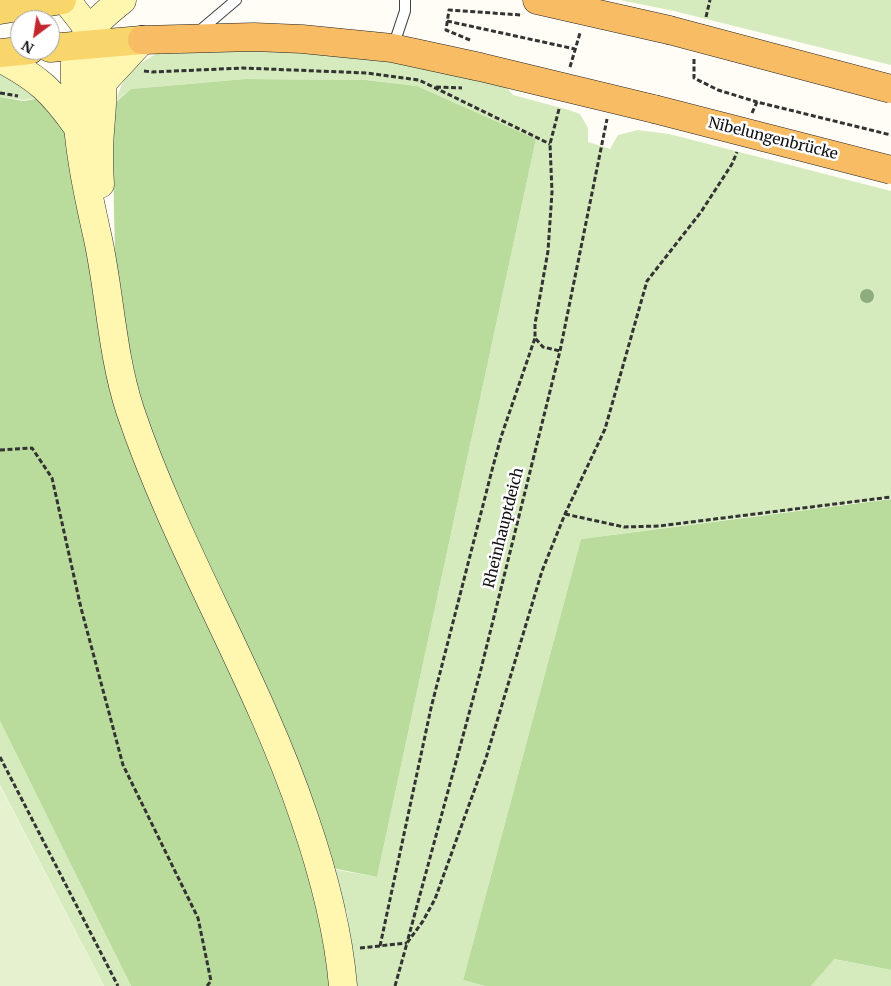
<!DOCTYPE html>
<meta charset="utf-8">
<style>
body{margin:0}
#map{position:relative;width:891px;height:986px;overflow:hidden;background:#fffdf5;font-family:Merriweather,serif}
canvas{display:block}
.north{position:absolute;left:10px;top:10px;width:50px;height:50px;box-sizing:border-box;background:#fff;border:1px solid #a0a0a0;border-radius:50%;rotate:211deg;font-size:14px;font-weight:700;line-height:20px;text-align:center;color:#111}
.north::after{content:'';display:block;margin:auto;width:18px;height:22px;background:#c4262e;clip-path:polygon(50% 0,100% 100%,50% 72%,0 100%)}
</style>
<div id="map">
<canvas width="891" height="986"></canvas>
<div class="north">N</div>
</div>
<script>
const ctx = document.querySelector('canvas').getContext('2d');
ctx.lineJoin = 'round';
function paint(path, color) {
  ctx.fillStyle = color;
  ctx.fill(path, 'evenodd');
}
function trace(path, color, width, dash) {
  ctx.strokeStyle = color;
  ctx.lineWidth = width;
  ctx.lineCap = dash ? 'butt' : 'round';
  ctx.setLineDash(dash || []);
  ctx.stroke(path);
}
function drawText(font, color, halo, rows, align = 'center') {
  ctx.font = font + ' Merriweather,serif';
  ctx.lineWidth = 5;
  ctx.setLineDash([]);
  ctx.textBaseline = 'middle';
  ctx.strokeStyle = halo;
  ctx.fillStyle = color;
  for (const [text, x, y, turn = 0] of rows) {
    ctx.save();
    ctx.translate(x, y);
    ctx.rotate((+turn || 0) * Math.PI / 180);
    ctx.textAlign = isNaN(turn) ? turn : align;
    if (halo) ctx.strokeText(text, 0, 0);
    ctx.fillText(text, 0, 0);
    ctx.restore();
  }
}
const green = new Path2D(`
 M620,0H891V65L674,11Z
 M263,47L417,64L501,81L513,95L569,110L580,114L588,128V142L610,149L618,135L638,130L669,134L891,191V498L581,539L463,980L485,986H357L347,912L341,900L332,869L377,877L536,139L417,86L367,80L245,79L131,89L117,100C121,77 138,63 158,53Z
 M0,73L46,97L24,100L0,97Z
 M0,721L131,986H104L0,785Z
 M833,959L891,970V986H811Z`);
const forest = new Path2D(`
 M245,79L366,80L417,86L536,139L377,877L332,868L175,502L141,403L128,349L115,254L112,122L117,101L131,89Z
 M0,97L24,101L46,97L62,119L70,144L106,349L307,857L326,934L332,986H131L0,721Z
 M891,499V970L834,959L811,986H485L463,980L581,539Z`);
const pitch = new Path2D(`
 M0,786L104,986H0Z`);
const path = new Path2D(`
 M706,17L710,0
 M447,21L575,49
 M470,40L446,30L449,10L521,15
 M694,59V78L718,90L757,102
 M570,67L580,33
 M144,71L152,72L243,68L367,73L419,80L550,144
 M436,87L462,88
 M0,93L18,96
 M559,109L550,144L552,192L548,251L535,324V338L543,347L560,351
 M752,113L757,102L891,135
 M0,450L32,448L52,478L81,608L123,765L198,918L211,981L207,986
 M565,514L624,527L659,526L891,497
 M0,757L118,986
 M408,939L480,673L560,351L607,119
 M380,946L431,708L492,470L501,437L535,338
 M360,948L407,943
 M395,986L407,943L423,921L435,899L486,758L542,571L565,514L605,429L647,281L701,212L732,164L737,152`);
const service = new Path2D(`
 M197,33L236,0
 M393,47L405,11V0`);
const secondary = new Path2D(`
 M66,0C73,10 83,20 89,31C111,67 100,110 99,149C99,160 99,172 100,184
 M122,0C103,15 83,32 76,57C73,68 75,81 76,93C77,143 87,190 98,239C110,295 112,355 130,410C177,550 257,677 304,817C323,872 338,928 343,986
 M0,58C38,78 52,91 77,126
 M103,82L142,40`);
const primary = new Path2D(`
 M0,10L62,0
 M50,48L142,40
 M0,53L30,50`);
const trunk = new Path2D(`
 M537,0L669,30
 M142,40L254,37L302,39L392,48L480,67L654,109`);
const trunkBridge = new Path2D(`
 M669,30L891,89
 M654,109L891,170`);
const trees = [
 [867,296]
];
const streetNames = [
 ["Nibelungenbrücke",773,139,14],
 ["Rheinhauptdeich",504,528,-76]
];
paint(green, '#d5ebbd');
paint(forest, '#b9dc9c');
paint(pitch, '#e6f2cf');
trace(service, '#444', 12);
trace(secondary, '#333', 29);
trace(primary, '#222', 29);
trace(trunk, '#222', 29);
trace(path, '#333', 3, [5, 2.5]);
trace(service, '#fff', 10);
trace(secondary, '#fff6b0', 28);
trace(primary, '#f9d66b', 28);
trace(trunk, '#f7bc64', 28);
trace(trunkBridge, '#222', 29, []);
trace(trunkBridge, '#f7bc64', 28);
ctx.fillStyle = '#8dad7f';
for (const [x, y] of trees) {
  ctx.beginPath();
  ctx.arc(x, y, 7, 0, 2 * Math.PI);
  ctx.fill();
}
drawText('15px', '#111', '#fff', streetNames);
</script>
